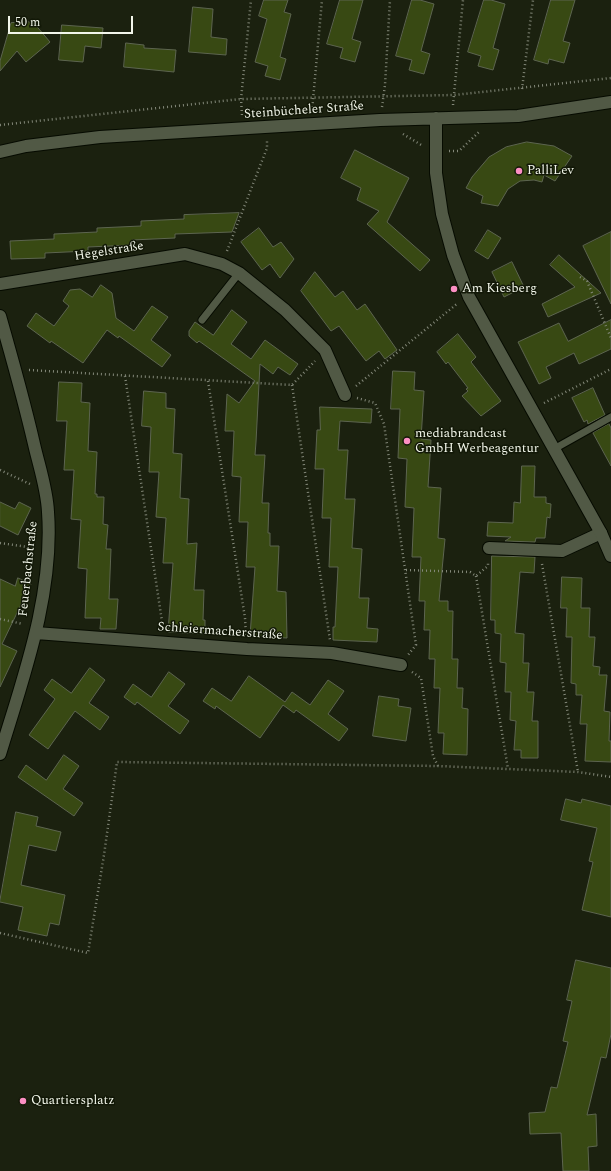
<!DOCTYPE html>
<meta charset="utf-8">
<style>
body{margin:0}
#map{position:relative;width:611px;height:1171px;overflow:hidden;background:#1b210f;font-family:Spectral,serif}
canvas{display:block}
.scale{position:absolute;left:8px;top:16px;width:125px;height:18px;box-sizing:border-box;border:2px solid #f2f6ea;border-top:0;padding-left:5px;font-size:12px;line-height:14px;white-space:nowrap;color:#f2f6ea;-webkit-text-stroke:3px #121807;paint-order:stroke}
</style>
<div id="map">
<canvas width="611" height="1171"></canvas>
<div class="scale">50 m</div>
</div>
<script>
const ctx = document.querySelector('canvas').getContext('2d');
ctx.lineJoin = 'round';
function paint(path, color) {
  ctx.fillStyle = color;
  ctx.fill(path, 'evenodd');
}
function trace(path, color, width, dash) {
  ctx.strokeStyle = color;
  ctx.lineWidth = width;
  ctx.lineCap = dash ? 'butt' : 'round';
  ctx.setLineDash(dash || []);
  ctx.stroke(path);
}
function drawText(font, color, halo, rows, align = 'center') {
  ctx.font = font + ' Spectral,serif';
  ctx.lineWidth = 3;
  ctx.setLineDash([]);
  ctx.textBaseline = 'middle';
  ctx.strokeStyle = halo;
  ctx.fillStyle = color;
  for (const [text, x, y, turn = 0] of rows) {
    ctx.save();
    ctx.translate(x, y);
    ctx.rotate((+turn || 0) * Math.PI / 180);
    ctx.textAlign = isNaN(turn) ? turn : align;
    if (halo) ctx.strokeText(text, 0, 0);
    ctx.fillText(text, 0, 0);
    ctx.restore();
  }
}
const building = new Path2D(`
 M264,0H288L284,12L291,14L280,57L286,59L280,80L265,76L268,66L255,62L267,19L259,16Z
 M340,0H363L352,39L361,42L355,62L340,58L343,48L327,44Z
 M412,0H420L434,4L421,51L430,54L424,74L409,70L412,60L396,56Z
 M484,0H491L505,4L493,48L499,50L493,70L478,66L481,56L468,52Z
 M551,0H575L563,41L570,43L564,63L549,59L548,64L534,60Z
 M193,7L213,9L211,37L227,39L226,55L189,52Z
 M33,22L50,42L26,62L17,51L0,71V61L11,23Z
 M62,25L103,28L101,48L85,46L83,62L59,60Z
 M126,43L144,45V48L176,50L174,72L124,67Z
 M527,142L554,146L572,156L555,181L544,175L542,182L534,180L520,181L508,189L498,206L481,203L483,196L466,188L472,177L489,157L506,147Z
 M355,150L409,178L387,222L430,260L420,271L367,224L379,211L357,200L361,188L341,178Z
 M239,213L232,232L175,234V238L132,240V245L88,247V251L45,253V258L11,259L10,241L54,239V234L97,232V228L141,226V221L184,219V215Z
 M259,228L273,247L281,242L294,259L280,278L270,264L262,270L241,242Z
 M488,230L501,238L488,259L475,251Z
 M611,232V304L583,246Z
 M559,255L601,293L548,317L542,304L575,287L550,265Z
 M512,262L524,287L504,297L492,272Z
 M315,272L335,297L343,291L357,310L365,304L397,350L385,359L379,351L366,361L339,326L331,331L301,291Z
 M101,285L112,293L116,318L134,331L152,306L168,317L151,340L171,355L162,367L119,336L118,338L107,330L83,363L51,341L50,343L27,326L36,313L54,326L69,306L63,301L70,290L80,289L92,297Z
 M232,310L247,322L231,344L251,359L265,340L298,364L290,375L278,367L273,374L260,364L256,442L255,455H265L262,503H269L268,533H270V546H279L277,591L286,592L287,638L250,636L255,567H246L248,522H239L241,477L232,476L234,431H225L227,394L239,403L255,381L199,341L197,343L189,336V331L195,322L213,335Z
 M611,320V349L579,364L574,353L546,367L551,378L539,384L518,342L559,323L568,341Z
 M458,334L476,357L471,362L501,401L481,416L462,396L468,391L466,389L468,388L448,362L446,364L437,352Z
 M393,371L415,372L414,390L424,391L421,439L431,440L428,487L441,488L438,538L445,539L439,601H448V611H453L452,659H458L457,688H463L462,708L468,709L467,755L443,754L444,733H438L440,688H434L435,659H429L430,630H424L425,601H419L421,557H412L414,508L405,507L407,459L398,458L400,409H391Z
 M59,382L82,383L81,402L90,403L88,451L97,452L95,494H97V497H104L103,524L108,525L106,549H111L109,599H118L116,629H100L101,618H85L87,569L78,568L81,520L71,519L74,470H64L67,421H57Z
 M593,388L605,415L588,424L587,420L584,422L572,398Z
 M144,391L166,393V408L175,409L173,453L182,454L180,498L189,499L187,544L197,543L194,590H204L203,620H205V634L168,632L173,563H163L166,518L156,517L159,472H149L151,427L142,426Z
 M320,407L372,409L371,423L340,421L338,450H348L345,499H355L352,548L362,549L359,598H369L367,628L378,629L377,642L333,640V627H335L338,567H329L331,518H322L324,469H315L317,430H320Z
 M609,424L611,428V466L593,433Z
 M522,466H535L534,497H546V503L551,504L550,518L547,517L545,538H536L535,542L505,541L511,537L487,536L488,522L513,523L514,502L520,503Z
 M0,502L15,509L19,502L31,508L18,535L0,526Z
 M492,556L535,557L534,573L520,572L515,633L524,634L523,663H529L527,692H534L532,721H538V758H521V750H514L516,721L510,720L511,692H505L506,663L500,662L501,634L495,633V620H491Z
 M562,577L582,578L581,608H590L589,637H595L593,666L600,667L599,675H607L604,711L610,712L609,741H611V762L585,761L587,724H580L582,695H576V684L571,683L572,637H566L567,608H561Z
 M18,578L31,584L2,644L17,651L0,687V579L15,586Z
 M90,668L105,680L89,703L109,717L100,730L75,711L48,749L29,735L55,699L44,690L52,679L71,693Z
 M169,672L185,684L168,706L189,721L180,734L137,702L135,705L124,697L133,684L151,697Z
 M249,676L285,702L292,692L310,705L328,680L344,691L328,714L348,729L339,741L296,710L294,713L283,705L260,738L216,706L215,709L203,701L212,688L231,701Z
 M379,696L399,699L398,706L411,708L406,741L373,736Z
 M64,755L79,766L63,789L83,803L74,816L18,777L26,765L46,780Z
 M566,799L581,803L582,799L611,806V917L582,910L593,862L589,861L597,828L561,820Z
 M16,812L38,817L36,826L61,832L56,851L29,845L21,885L65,895L59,925L50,923L47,936L18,930L23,907L0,902Z
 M576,960L611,968V1034L606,1058L601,1057L587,1115L596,1114L597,1146L588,1147L589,1171H563L561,1133L530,1134L529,1113L545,1112L551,1087L557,1088L568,1042L563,1041L572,1001L567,1000Z`);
const path = new Path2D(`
 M522,89L533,0
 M453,105L463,0
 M382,107L385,85L390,0
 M312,111L322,0
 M242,115L241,99L251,0
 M0,125L241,99L454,95L611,78
 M403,134L423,146
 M449,151H459L480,131
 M227,251L267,148V140
 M580,277L587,281L611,338
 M29,370L292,385L315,361
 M125,376L163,628
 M208,381L245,618L246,636
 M292,385L330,640
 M356,386L458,303
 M357,398L375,403L384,424L416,645L408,655
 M544,403L611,369
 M0,470L30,484
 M0,543L35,548
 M542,564L578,772
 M406,570L470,572L476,576L488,566V561
 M476,576L508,769
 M0,619L23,624
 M412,672L421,678L433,756L438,766
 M0,933L88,953L104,855L117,762L438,766L578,772L611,777`);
const service = new Path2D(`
 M202,320L239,273
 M554,449L611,417`);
const minor = new Path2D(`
 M0,284L185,254L222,264L239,273L285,310L325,350L345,395
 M0,316C12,358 24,401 34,444C39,466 47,489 48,512C54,594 23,678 0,754
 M489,548L562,551L601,533
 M36,633L247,649L332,653L401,665`);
const tertiary = new Path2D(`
 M436,118V173L442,214L453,255L469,297L601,533L611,556
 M0,152L26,146L100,137L380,120L518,116L611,102`);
const markers = [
 [519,171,4,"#fc8fc3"],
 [454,289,4,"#fc8fc3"],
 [407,441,4,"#fc8fc3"],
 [23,1101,4,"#fc8fc3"]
];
const streetNames = [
 ["Steinbücheler Straße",304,111,-4],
 ["Hegelstraße",109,252,-9],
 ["Feuerbachstraße",29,569,-84],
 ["Schleiermacherstraße",220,632,4]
];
const poiNames = [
 ["PalliLev",527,171],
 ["Am Kiesberg",462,289],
 ["mediabrandcast",415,434],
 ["GmbH Werbeagentur",415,449],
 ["Quartiersplatz",31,1101]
];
paint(building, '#384913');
trace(building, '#5d6550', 1);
trace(service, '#060b00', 9);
trace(minor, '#060b00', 14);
trace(tertiary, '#060b00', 14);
trace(path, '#838879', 2.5, [1, 3]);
trace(service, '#515945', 7);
trace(minor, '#515945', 12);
trace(tertiary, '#515945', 12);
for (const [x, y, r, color] of markers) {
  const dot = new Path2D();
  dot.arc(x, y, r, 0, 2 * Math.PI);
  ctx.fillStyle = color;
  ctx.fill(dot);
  trace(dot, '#121807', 1.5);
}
drawText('13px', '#f2f6ea', '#121807', streetNames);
drawText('13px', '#f2f6ea', '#121807', poiNames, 'left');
</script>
